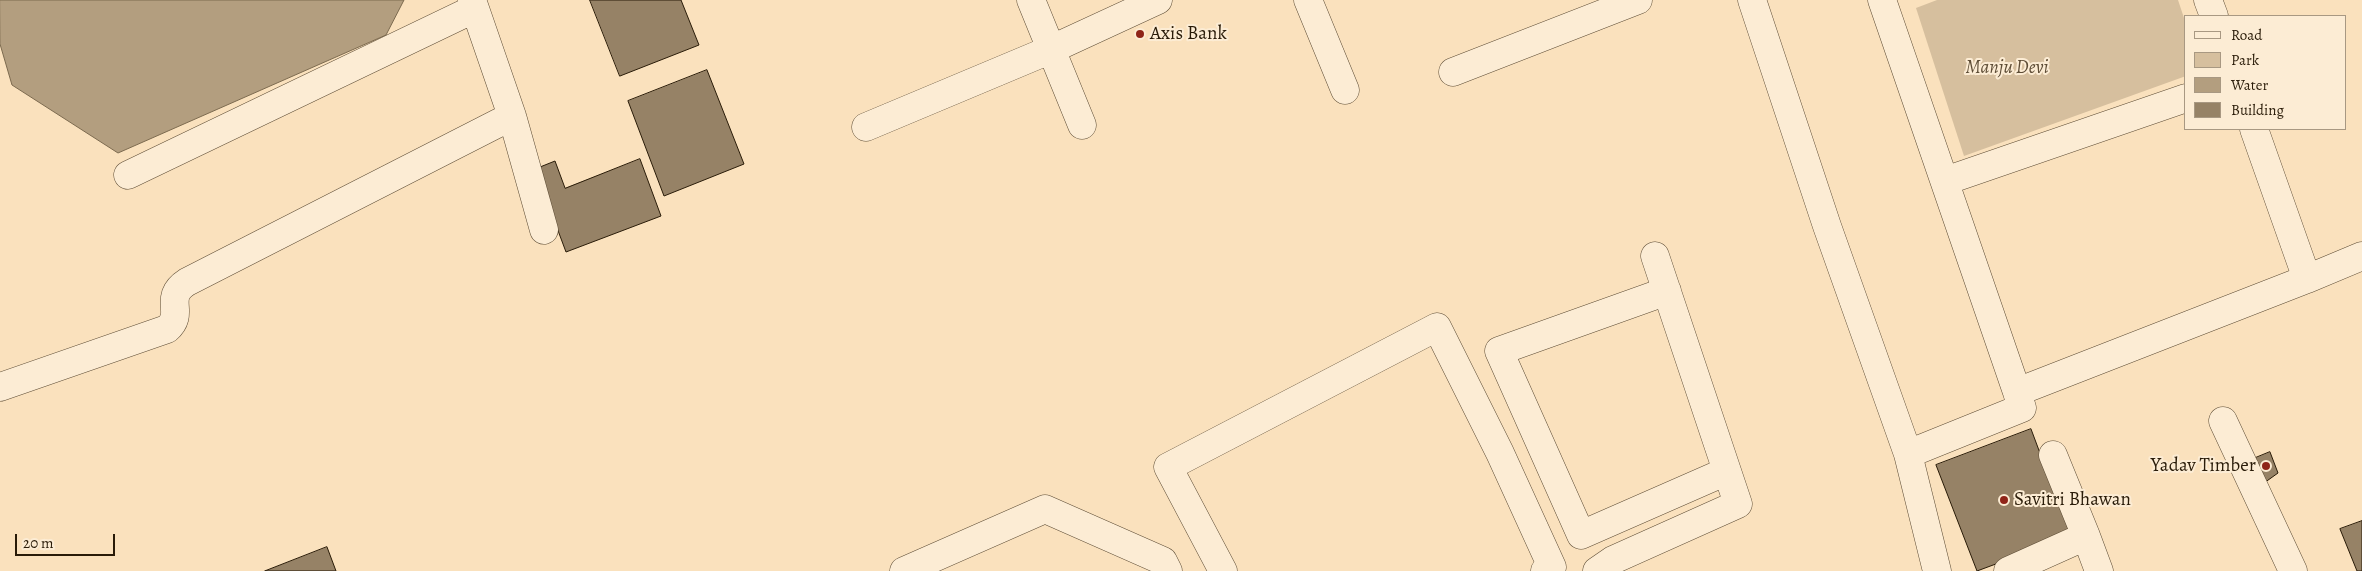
<!DOCTYPE html>
<style>
body{margin:0}
#map{position:relative;width:2362px;height:571px;overflow:hidden;background:#fae1bd;font-family:Alegreya,serif}
canvas{display:block}
.legend{position:absolute;left:2184px;top:15px;width:162px;height:115px;box-sizing:border-box;background:#fcecd4;border:1px solid #a89882;margin:0;padding:6px 9px;list-style:none;font-size:15px;color:#291b08}
.legend li{display:flex;align-items:center;gap:10px;height:25px}
.legend b{width:25px;border:1px solid #a89882}
.scale{position:absolute;left:15px;top:534px;width:100px;height:22px;box-sizing:border-box;border:2px solid #291b08;border-top:0;padding-left:6px;font-size:15px;line-height:18px;white-space:nowrap;color:#291b08;-webkit-text-stroke:4px #fcecd4;paint-order:stroke}
</style>
<div id="map">
<canvas width="2362" height="571"></canvas>
<ul class="legend">
<li><b style="height:6px;background:#fcecd4"></b>Road</li>
<li><b style="height:14px;background:#d6bf9e"></b>Park</li>
<li><b style="height:14px;background:#b39e7f"></b>Water</li>
<li><b style="height:14px;background:#968266"></b>Building</li>
</ul>
<div class="scale">20 m</div>
</div>
<script>
const ctx = document.querySelector('canvas').getContext('2d');
ctx.lineJoin = 'round';
function paint(path, color) {
  ctx.fillStyle = color;
  ctx.fill(path, 'evenodd');
}
function trace(path, color, width, dash) {
  ctx.strokeStyle = color;
  ctx.lineWidth = width;
  ctx.lineCap = dash ? 'butt' : 'round';
  ctx.setLineDash(dash || []);
  ctx.stroke(path);
}
function drawText(font, color, halo, rows, align = 'center') {
  ctx.font = font + ' Alegreya,serif';
  ctx.lineWidth = 4;
  ctx.setLineDash([]);
  ctx.textBaseline = 'middle';
  ctx.strokeStyle = halo;
  ctx.fillStyle = color;
  for (const [text, x, y, turn = 0] of rows) {
    ctx.save();
    ctx.translate(x, y);
    ctx.rotate((+turn || 0) * Math.PI / 180);
    ctx.textAlign = isNaN(turn) ? turn : align;
    if (halo) ctx.strokeText(text, 0, 0);
    ctx.fillText(text, 0, 0);
    ctx.restore();
  }
}
const green = new Path2D(`
 M1937,0H2178L2186,24V76L1964,156L1916,8Z`);
const water = new Path2D(`
 M0,0H404L386,35L118,153L12,85L0,44Z`);
const building = new Path2D(`
 M590,0H681L699,45L620,76Z
 M707,70L744,164L664,196L628,101Z
 M640,159L661,216L566,252L535,169L555,161L565,188Z
 M2031,429L2071,536L1977,571L1936,465Z
 M2270,452L2278,473L2264,483L2253,459Z
 M2362,521V571H2357L2340,529Z
 M327,547L336,571H265Z`);
const minor = new Path2D(`
 M472,0L512,116L544,230
 M1031,0L1082,125
 M1308,0L1345,90
 M1752,0L1827,226L1908,454L1937,571
 M1882,0L2017,392L2307,279L2362,256
 M2208,0L2214,16
 M1453,72L1638,0
 M866,127L1052,49L1158,0
 M2254,129L2307,279
 M128,175L474,9
 M1945,181L2186,98
 M1667,291L1499,351L1581,535L1727,471
 M0,387L167,329C186,313 162,298 187,282L512,116
 M2223,421L2293,571
 M1908,454L2022,408L2017,392
 M2053,455L2086,536
 M904,571L1045,509L1163,561L1168,571
 M1223,571L1168,467L1437,327L1500,453L1552,567L1545,571
 M1597,571L1613,560L1738,504L1655,256
 M2008,571L2086,536L2099,571`);
const markers = [
 [1140,34,5,"#8f2418"],
 [2266,466,5,"#8f2418"],
 [2004,500,5,"#8f2418"]
];
const poiNames = [
 ["Axis Bank",1150,34],
 ["Yadav Timber",2256,466,"right"],
 ["Savitri Bhawan",2014,500]
];
const parkNames = [
 ["Manju Devi",2007,68]
];
paint(green, '#d6bf9e');
paint(water, '#b39e7f');
trace(water, '#7c6a4f', 1);
paint(building, '#968266');
trace(building, '#291b08', 1);
trace(minor, '#5d4c35', 29);
trace(minor, '#fcecd4', 28);
for (const [x, y, r, color] of markers) {
  const dot = new Path2D();
  dot.arc(x, y, r, 0, 2 * Math.PI);
  ctx.fillStyle = color;
  ctx.fill(dot);
  trace(dot, '#fcecd4', 2);
}
drawText('19px', '#291b08', '#fcecd4', poiNames, 'left');
drawText('italic 19px', '#5d4c35', '#fcecd4', parkNames);
</script>
